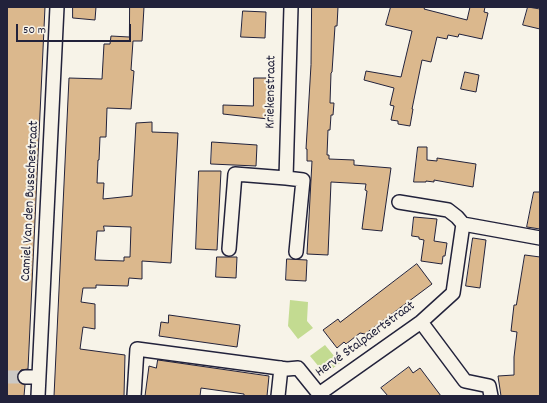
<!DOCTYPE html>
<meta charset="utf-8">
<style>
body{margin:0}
#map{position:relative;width:547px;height:403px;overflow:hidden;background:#f7f3e8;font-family:Dekko,sans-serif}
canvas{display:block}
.frame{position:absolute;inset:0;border:8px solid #22223b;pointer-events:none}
.scale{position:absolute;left:16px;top:24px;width:115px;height:18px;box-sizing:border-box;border:2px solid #22223b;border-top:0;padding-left:5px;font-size:12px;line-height:14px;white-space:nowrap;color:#22223b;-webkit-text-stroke:3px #f7f3e8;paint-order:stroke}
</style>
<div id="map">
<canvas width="547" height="403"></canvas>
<div class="frame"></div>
<div class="scale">50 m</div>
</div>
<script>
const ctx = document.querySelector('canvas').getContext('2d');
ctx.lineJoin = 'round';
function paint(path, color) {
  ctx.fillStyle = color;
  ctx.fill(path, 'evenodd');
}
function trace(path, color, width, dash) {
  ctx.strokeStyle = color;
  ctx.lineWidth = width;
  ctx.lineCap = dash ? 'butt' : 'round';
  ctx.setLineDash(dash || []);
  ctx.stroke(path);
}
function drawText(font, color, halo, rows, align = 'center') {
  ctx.font = font + ' Dekko,sans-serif';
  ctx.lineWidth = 4;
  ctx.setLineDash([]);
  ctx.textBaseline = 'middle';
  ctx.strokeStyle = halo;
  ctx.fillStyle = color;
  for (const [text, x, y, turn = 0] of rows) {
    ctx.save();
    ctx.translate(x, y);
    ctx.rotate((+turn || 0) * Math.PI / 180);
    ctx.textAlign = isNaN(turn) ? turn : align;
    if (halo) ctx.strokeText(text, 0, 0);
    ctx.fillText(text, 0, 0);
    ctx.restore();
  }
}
const green = new Path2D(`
 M290,300L308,302L307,321L313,328L298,339L288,326Z
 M325,345L340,363L325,374L310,356Z`);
const building = new Path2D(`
 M7,7H45L28,369L21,370L17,377L18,381L25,385L24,396H7Z
 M73,7H96L95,20L73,18Z
 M130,7H144L142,41H133L131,70L134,71L131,109L107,108L106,137H100L99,160H98L97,183H104L103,199L132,196L136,123L152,122V132L178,133L171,263L142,261V279L129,278L128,286L96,285V288H83L81,302L95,304V329L83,327L80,349L125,355L124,396H54L69,78L102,79L104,44H110L111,36L129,37ZM104,226L131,227L130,257H124V261L95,260L97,231H104Z
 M312,7H338L337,26H335L332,72L331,73L330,103H334L333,115H331L330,130H328L327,155H329V159L354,160V165L391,168L382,231L362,229L367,191L365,190L366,184L331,182L328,255L307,254L312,161H307V149H306L311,65Z
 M391,7H425L424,9L467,20L470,7H485L484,12L488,13L482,39L459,34L458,37L448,35L447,39L437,37L431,62L422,60L412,109H413L410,126L398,124V121L391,120L394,106L390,105L394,88L364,80L366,71L401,77L412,31L386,25Z
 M528,7L540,9V29L523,25Z
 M243,11L266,12L265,38L241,37Z
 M465,72L479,75L476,92L461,89Z
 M254,78H274L273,118L268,119L223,114V105L253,106Z
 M212,142L257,145L256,166L211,164Z
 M418,147H427V160L437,161V158L476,164L473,187L434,180V182L426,181V182H414Z
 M199,171H221L217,250L196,249Z
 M534,192H540V229L527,227Z
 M414,217L437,219L434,241L447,243L445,256H443L442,264L421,261L424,240L419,239V237L412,236Z
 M473,238L486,240L480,288L466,286Z
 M525,255L540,257V396H501L498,376L514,375V357L517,332L511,331L514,305H516Z
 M217,257H237L236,278L216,277Z
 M287,259L307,260L306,281L286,280Z
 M417,264L432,284L365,334L360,333L346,344L344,342L337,348L323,330L338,319L340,322Z
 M169,315L240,325L237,347L159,336L161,322L168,323Z
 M158,360L269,376L267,396H244V394L201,388L200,396H145L149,366L156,368Z
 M409,367L413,373L420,368L441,396H388L381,388Z`);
const minorTunnel = new Path2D(`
 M7,377H25`);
const minor = new Path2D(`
 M291,7L286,178L303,180L296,252
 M463,224L540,238
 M229,249L235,174L286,178
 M421,322L465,381L489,386L491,396
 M25,377H39
 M38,396L57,7
 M134,396L137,349L287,369L298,368L319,394L421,322L453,293L463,224L457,217L448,210L399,202
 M278,396L281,368`);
const streetNames = [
 ["Kriekenstraat",272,92,-89],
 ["Camiel Van den Busschestraat",31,201,-87],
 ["Hervé Stalpaertstraat",366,340,-36]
];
paint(green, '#c3db91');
paint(building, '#dbb88d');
trace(building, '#22223b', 1);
trace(minorTunnel, '#ccc9c5', 13, [13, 6]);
trace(minor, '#22223b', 16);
trace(minor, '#f7f3e8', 13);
drawText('14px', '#22223b', '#f7f3e8', streetNames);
</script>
